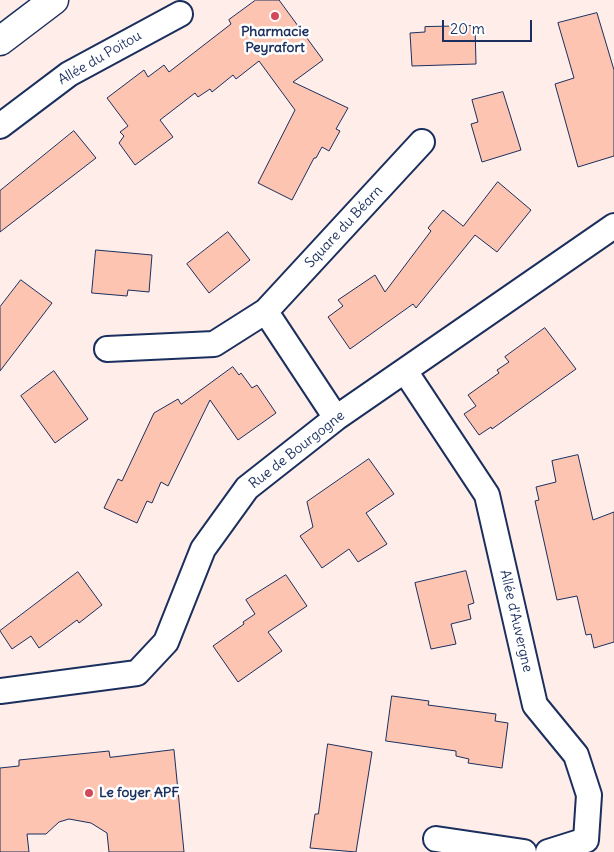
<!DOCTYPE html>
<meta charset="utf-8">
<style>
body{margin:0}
#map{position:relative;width:614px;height:852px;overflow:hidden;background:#feede8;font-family:Delius,sans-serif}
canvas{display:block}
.scale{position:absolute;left:442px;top:20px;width:90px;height:22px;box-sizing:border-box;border:2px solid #1b2f5e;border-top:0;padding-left:6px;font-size:15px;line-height:18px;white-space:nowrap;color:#1b2f5e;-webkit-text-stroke:4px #fff;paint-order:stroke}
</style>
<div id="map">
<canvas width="614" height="852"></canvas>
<div class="scale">20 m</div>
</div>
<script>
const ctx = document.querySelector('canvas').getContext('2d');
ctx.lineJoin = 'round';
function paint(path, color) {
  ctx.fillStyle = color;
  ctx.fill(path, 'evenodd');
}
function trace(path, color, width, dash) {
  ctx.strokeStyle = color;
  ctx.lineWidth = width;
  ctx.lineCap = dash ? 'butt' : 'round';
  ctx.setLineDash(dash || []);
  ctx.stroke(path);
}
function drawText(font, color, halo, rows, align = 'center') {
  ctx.font = font + ' Delius,sans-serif';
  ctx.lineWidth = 5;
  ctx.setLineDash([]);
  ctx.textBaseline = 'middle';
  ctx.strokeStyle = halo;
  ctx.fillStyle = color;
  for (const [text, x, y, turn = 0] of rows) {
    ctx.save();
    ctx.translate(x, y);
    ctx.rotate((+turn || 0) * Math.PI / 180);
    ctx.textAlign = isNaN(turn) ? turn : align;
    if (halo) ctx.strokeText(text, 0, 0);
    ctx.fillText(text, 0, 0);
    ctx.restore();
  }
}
const building = new Path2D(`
 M256,0H279L323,60L293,82L348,108L336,129L340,131L329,151L322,147L316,158H314L292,200L258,183L295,110L259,61L236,79L233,75L212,92L210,89L198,97L195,93L160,120L173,137L135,165L119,143L124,136L120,132L128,126L107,98L144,70L148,77L164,65L169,72L231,24L229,20Z
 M597,13L614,70V156L578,167L555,84L574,78L558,23Z
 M475,26L476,64L412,66L410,33L425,32V27Z
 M503,92L521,150L482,162L471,124L478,122L472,100Z
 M74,131L96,158L0,232V191Z
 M498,182L531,210L497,252L475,235L416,308L413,304L350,349L328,317L343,306L338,300L375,275L385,292L431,231L428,228L443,210L463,226Z
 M228,232L250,260L209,293L187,264Z
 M96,250L152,255L149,292L128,290L127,296L92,293Z
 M21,280L52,303L0,371V307Z
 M545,328L576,369L492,429L491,427L479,435L464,414L476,406L468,395L499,373L497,370L509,362L505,357Z
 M233,367L239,375L241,373L252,388L257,385L276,413L238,440L210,400L168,486L161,482L152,503L147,501L137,523L104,508L118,479L122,481L154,413L178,399L181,404Z
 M54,371L88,419L55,443L21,396Z
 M578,455L593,520L614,512V642L594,648L591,634L586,635L577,596L557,600L535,501L539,500L536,487L556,482L552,461Z
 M369,459L394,494L366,513L387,544L358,562L349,549L322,568L300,536L313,527L307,502Z
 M466,571L474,603L468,605L471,619L451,624L456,644L431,649L415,583Z
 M78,572L102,605L79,623L77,620L39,648L31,636L12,649L0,631Z
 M286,575L307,606L268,632L282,651L238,682L213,646L244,624L243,622L255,614L246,600Z
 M392,696L429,701L428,705L496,714L495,721L508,723L502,768L468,763L469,759L456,756V751L386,741Z
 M328,744L372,752L356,852L310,848L315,814H318Z
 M174,750L184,852H109L107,833L91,823L69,819L59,822L46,834H27L29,852H0V768L19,766V760L109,751L110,757Z`);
const street = new Path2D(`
 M0,126L69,74L180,14
 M266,312L336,418
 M107,349L214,344L266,311L422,142
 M405,371L487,495L535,705L576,755L589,795L586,840L548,852
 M0,691L137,673L166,642L203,549L247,488L336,418L614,226
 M436,839L524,852`);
const primary = new Path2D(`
 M0,41L54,0`);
const markers = [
 [275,16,5,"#d1495b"],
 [89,793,5,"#d1495b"]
];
const poiNames = [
 ["Pharmacie",275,32],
 ["Peyrafort",275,48],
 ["Le foyer APF",99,793,"left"]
];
const streetNames = [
 ["Allée du Poitou",100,58,-30],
 ["Square du Béarn",344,227,-47],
 ["Rue de Bourgogne",297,450,-38],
 ["Allée d'Auvergne",516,621,77]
];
paint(building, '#fdc4b2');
trace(building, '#1b2f5e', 1);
trace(street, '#1b2f5e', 28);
trace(primary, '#1b2f5e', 31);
trace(street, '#fff', 24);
trace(primary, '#fff', 28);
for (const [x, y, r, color] of markers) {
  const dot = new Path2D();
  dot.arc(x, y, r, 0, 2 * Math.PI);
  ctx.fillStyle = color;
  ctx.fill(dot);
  trace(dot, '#fff', 2);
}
drawText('bold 14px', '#1b2f5e', '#fff', poiNames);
drawText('14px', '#1b2f5e', '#fff', streetNames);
</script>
